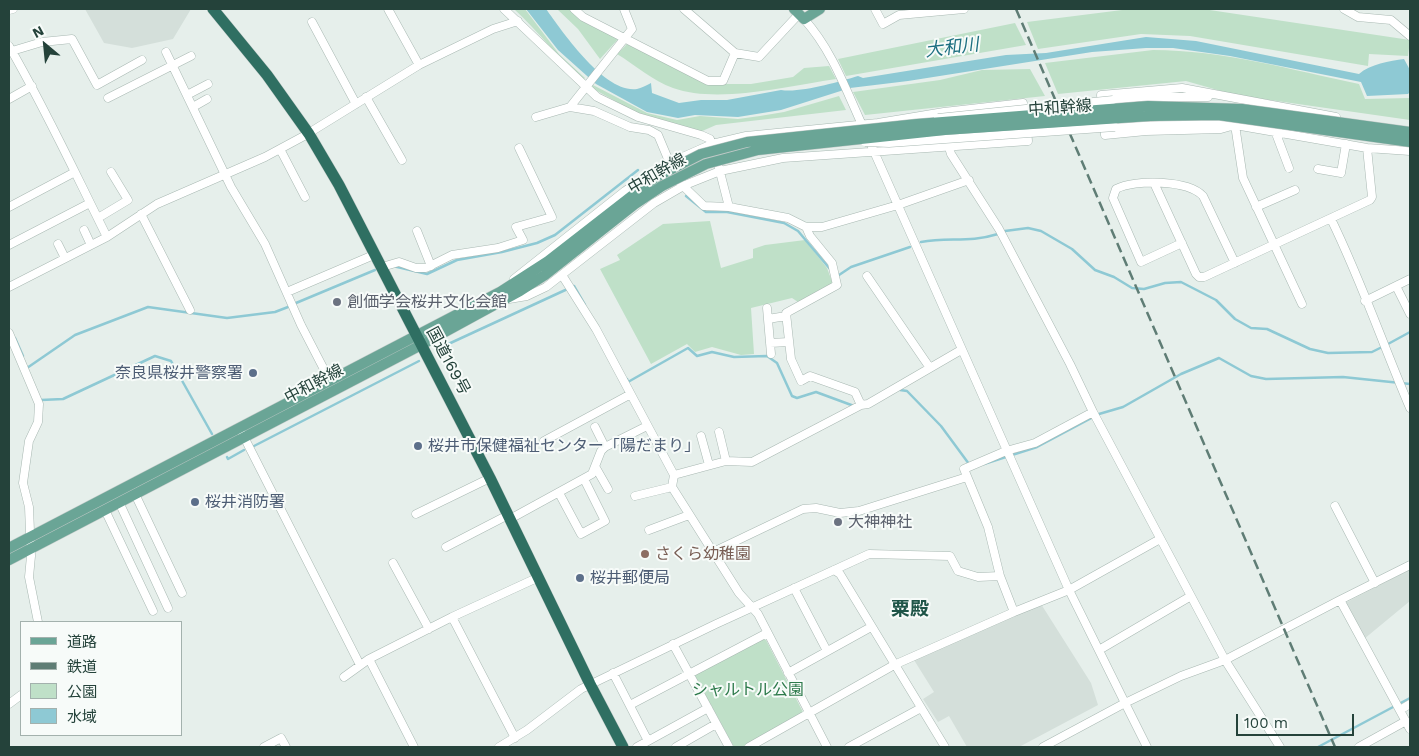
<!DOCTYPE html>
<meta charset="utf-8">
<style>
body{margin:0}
#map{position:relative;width:1419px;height:756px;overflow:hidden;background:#e6efeb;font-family:"Work Sans","Noto Sans JP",sans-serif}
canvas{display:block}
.frame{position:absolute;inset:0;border:10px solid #24423a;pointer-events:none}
.legend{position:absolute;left:20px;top:621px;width:162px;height:115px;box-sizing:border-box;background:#f7fbf9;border:1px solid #a3b1ad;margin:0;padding:6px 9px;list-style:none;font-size:15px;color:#24423a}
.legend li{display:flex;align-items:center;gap:10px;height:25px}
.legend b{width:25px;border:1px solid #a3b1ad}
.north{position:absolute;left:20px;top:20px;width:50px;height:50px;-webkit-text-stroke:4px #f7fbf9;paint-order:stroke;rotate:332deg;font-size:14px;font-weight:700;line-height:20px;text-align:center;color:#24423a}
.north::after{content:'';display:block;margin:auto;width:18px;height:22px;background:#24423a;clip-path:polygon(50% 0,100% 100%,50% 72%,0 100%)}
.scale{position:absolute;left:1236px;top:714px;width:118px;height:22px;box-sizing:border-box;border:2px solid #24423a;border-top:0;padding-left:6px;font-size:15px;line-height:18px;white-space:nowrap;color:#24423a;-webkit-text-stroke:4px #f7fbf9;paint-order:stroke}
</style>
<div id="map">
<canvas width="1419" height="756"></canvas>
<div class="frame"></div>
<ul class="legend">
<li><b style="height:6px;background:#6aa596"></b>道路</li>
<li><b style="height:6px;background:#5f7d75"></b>鉄道</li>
<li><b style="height:14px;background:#bfe0c8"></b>公園</li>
<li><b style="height:14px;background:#8ec9d4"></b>水域</li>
</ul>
<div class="north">N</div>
<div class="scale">100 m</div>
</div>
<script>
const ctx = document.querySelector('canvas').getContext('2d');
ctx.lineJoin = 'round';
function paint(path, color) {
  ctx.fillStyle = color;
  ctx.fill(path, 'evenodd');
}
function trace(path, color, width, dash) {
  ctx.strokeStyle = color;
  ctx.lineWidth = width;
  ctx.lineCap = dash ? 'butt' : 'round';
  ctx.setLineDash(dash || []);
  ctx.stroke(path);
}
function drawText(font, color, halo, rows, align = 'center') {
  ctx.font = font + ' "Work Sans","Noto Sans JP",sans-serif';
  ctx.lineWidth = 4;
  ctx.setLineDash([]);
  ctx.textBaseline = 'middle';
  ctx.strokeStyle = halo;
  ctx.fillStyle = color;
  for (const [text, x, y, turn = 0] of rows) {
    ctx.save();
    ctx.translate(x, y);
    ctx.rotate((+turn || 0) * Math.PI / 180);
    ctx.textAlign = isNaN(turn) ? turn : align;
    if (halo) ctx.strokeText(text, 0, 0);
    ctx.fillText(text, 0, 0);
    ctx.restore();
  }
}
const built = new Path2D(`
 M85,9H191L173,39L132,48L104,43Z
 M1409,570L1410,601L1364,639L1346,605L1347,602Z
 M1041,604L1091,683L1098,705L1019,747H967L949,716L938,722L923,699L934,692L914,660Z`);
const green = new Path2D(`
 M514,9H525L559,54L585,78L582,81C558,58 539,32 514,9Z
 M557,9H570L579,18L619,38L600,59L578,29Z
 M1130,9H1203L1410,40L1408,56L1369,54L1368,66L1190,36L1141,34L1038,49L1027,22Z
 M1015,23L1026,45L846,76L838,59Z
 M627,44L707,84H751L793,77L804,68L829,66L836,79C789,86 717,104 673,88C653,81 635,65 617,54Z
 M1153,50C1222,50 1292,70 1359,84L1365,99L1410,98V120L1235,95L1186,81L1058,94L1045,63Z
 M1030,69L1045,96L865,115L853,92L940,80L982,70Z
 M593,85L647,113L677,120L700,116L738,119L760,116L784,112L839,96L846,110L716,125L700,132L642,116L590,87Z
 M710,221L721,268L753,258V249L765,245L805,240L827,268L833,284L798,302L792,298L751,308L754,354L741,355L712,347L695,352L687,344L651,364L600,269L620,260L617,255L663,224Z
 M762,639L766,640L804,714L742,747H734L694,674Z`);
const water = new Path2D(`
 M526,9H546C562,31 605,94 637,89C641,88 647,85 651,83L652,93L679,103L701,100H727L781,90C801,93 838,82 858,76L863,78L1006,55L1046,53L1146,37L1196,41L1359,74C1370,64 1390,61 1404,59L1410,70V92L1408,94L1367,96L1361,82L1230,56L1173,48H1146L1092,52L908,81L850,88L781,110L738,117L695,115L678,118L647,112L596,84L558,50Z`);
const stream = new Path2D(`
 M686,196L706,212H727L784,223L798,231L830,269
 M1005,231L1028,228L1041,231L1072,249L1095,270L1114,277L1132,288L1144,289L1165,283L1181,282L1216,300L1235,319L1251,328L1267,329L1310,349L1328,353L1372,352L1380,348
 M921,242C949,237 969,243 998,234
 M393,266L427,274L457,260L502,252L537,243L555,235L638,170
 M839,275L851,267L910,247
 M296,303L375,270
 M15,338L23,356
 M1388,344L1410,332
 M444,346L574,286L585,305
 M27,368L75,335L148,307L227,318L275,312L288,307
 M627,379L628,382L635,378L688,348L697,356L712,352L734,357L767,356L777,363L792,396L797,398L816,392L854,406
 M900,390L907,391L941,426L969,464
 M41,400L63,399L155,356L171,361L212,434
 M254,446L419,361
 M227,457L228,459L244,450
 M984,464L1037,447L1099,414L1123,407L1181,374L1219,358L1251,376L1266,379L1343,377L1410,384
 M1318,747L1410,698`);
const minor = new Path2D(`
 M388,9L419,65
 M504,9L597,97L638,117L701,135L710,139L713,148
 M574,9L583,17L708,81H723L735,53
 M684,9L735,53L759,57L799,14
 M875,9L883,24L899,15L964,9
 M1344,9L1358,17L1391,20L1410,36
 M9,10L13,9
 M804,19C832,50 846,90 863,127
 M312,22L356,104
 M9,46C45,108 75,173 107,237
 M12,51L42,42L72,39L97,85L142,60
 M166,52L231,187L265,244L301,325L330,381
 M187,95L208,84
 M366,97L402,160
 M108,98L191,56
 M9,99L32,86
 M1113,100L1144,97H1208
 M193,107L207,99
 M570,107L632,29L624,9
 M1102,108L1101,95L1182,88L1336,117
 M536,117L570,107L594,111L630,127L649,130L658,135L671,166
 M1104,121L1105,135L1146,131L1221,129L1235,125L1367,148L1410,151
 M1115,127L1204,123L1235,125L1243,178L1302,304
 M1275,131L1289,168
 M947,141L951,154L999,229L1070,364L1093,412L1225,660L1280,747
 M872,147L1069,590L1125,703L1181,676L1225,660L1340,600
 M280,149L305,197
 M719,168L729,207
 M1318,169L1341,173L1346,144
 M1154,183L1196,274L1199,277H1204L1370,200L1372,197L1367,148
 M681,184L704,206L729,207L788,218L806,227H822L898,205L969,180
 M9,207L75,172
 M1256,207L1295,190
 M141,214L190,310
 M98,218L128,200L111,172
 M1331,219C1361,280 1383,345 1410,408
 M806,227L810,236L832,263L837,285L786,313L791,359L801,381L810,376L855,392L861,405
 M84,230L91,245
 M417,231L431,266
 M1182,243L1141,262L1113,198L1116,189C1135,179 1188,180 1203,196L1235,263
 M58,244L65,258
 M9,245L90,203
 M382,267L399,262L416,268H426L452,255L498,248L523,240L516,227L552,217L519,148
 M562,275L596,329L674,475L672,487L739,593L758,614L827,747
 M867,276L930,368
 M514,279L625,191L660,167L712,144L746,136L878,123L944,112L1023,103L1025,114
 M1396,286L1410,314
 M9,287L107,237L157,204L265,157L304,136L419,65L493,29L518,21
 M287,292L376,254
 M509,299L527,296L546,287L654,203L685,185L720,171L783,158L1028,141L1027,128
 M1365,301L1410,279
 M767,308L771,354
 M768,319L786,316
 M9,333L39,404L38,422L29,441L23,483L29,507L31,556L29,577L38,622
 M770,343L789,342
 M595,427L605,447
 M719,432L726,461
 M242,433L360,665
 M701,436L709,465
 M544,441L629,395
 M596,468L608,489
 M674,475L726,461L752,462L861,405L868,404L961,350
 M559,493L581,534L605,521L584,479
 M135,494L182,593
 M635,496L672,487
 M119,502L168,608
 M1335,506L1375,583
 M105,510L153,611
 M416,514L490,478
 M510,519L592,474L601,451L605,447L647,426
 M649,530L689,515
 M446,547L508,515
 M713,552L803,509L816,508L840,513L859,511L967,477
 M393,563L429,629
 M1410,565L1340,600L1410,729
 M834,570L840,574L945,747
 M794,588L827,651
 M1014,612L1000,576L988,527L964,469L1006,451L1035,443L1093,412
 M452,617L515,738
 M673,644L729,747
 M1099,650L1191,596
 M369,659L414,747
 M613,673L648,741
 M788,673L871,627
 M344,677L369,659L452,617L539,577
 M9,704L21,695
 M630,705L767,633
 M1400,710L1410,704
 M264,747L281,738L286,747
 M499,747L527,730L581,689L716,624L869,554L950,556L958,571L978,577L1000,576
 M637,747L708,708
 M676,747L716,724
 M749,747L894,665L1014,612L1069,590L1160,539
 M849,747L921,708
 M1043,747L1125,703L1147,747
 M1359,747L1406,721`);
const major = new Path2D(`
 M794,9L804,19L820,9
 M9,548L500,292L548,261L656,177
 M9,560L421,345L520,291L545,275L635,204L662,186`);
const highway = new Path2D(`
 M213,9L267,75L309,134L339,185L490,478L590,684L623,747`);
const rail = new Path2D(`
 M1016,9L1335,747`);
const minorBridge = new Path2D(`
 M938,118L1113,100
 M865,142L889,143L1115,127`);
const majorBridge = new Path2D(`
 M656,177L701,154L747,142L917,124L1148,106L1242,109L1410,132
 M662,186L706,164L758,150L945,130L1150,116L1218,115L1410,142`);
const markers = [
 [337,302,5,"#6b7280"],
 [253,373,5,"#5c6f8a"],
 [418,446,5,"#5c6f8a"],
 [195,502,5,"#5c6f8a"],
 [838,522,5,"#6b7280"],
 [645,554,5,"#8d6e63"],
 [580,578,5,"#5c6f8a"]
];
const streetNames = [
 ["中和幹線",1060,108,-4],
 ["中和幹線",657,174,-30],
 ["国道169号",448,361,62],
 ["中和幹線",314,384,-28]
];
const worshipNames = [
 ["創価学会桜井文化会館",347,302],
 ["大神神社",848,522]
];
const serviceNames = [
 ["奈良県桜井警察署",243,373,"right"],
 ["桜井市保健福祉センター「陽だまり」",428,446],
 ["桜井消防署",205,502],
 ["桜井郵便局",590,578]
];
const educationNames = [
 ["さくら幼稚園",655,554]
];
const parkNames = [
 ["シャルトル公園",748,690]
];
const waterNames = [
 ["大和川",952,48,-7]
];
const quarterNames = [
 ["粟殿",910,609]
];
paint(built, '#d4dfda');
paint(green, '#bfe0c8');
paint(water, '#8ec9d4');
trace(stream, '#8ec9d4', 2.5);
trace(minor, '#a8b8b2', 9);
trace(major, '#c2cac8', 11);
trace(highway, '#c2cac8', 12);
trace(minor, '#fff', 8);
trace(major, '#6aa596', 10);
trace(highway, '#2f6f62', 11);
trace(rail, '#5f7d75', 2.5, [10, 5]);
trace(minorBridge, '#a8b8b2', 9, []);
trace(majorBridge, '#c2cac8', 11, []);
trace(minorBridge, '#fff', 8);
trace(majorBridge, '#6aa596', 10);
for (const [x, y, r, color] of markers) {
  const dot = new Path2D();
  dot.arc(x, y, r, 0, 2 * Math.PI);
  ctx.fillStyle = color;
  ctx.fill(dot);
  trace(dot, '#f7fbf9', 2);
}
drawText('16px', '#24423a', '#f7fbf9', streetNames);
drawText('16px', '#5b616d', '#f7fbf9', worshipNames, 'left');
drawText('16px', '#4e5e75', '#f7fbf9', serviceNames, 'left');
drawText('16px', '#785e54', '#f7fbf9', educationNames, 'left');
drawText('16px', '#2d7a4b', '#f7fbf9', parkNames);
drawText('italic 18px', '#1c6f80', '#f7fbf9', waterNames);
drawText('bold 19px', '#1f5548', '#f7fbf9', quarterNames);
</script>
